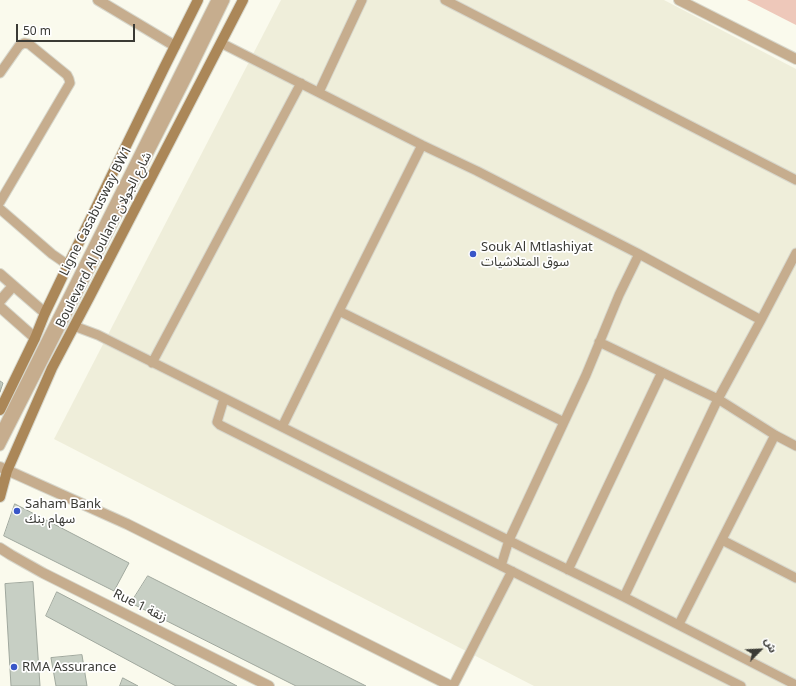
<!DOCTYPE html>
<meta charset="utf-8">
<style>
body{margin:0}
#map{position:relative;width:796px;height:686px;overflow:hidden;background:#fafaed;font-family:"Noto Sans","Noto Sans Arabic",sans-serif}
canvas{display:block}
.north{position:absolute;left:740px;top:630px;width:40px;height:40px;-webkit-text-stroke:3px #fff;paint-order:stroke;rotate:66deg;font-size:11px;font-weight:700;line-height:16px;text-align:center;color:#3a3a35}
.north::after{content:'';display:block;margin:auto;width:14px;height:18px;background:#3a3a35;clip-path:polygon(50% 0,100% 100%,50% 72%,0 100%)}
.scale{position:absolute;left:16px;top:24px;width:119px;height:18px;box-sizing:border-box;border:2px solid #3a3a35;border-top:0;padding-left:5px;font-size:12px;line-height:14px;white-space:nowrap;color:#3a3a35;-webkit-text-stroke:3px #fff;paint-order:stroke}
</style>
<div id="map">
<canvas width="796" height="686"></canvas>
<div class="north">ش</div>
<div class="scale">50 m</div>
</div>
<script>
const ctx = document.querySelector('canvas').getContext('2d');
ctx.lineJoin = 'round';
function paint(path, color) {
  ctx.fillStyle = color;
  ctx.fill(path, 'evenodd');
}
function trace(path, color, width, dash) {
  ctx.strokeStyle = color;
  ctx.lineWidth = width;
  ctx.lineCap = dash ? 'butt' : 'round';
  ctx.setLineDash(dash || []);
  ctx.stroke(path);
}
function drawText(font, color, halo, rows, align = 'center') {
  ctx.font = font + ' "Noto Sans","Noto Sans Arabic",sans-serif';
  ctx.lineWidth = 3.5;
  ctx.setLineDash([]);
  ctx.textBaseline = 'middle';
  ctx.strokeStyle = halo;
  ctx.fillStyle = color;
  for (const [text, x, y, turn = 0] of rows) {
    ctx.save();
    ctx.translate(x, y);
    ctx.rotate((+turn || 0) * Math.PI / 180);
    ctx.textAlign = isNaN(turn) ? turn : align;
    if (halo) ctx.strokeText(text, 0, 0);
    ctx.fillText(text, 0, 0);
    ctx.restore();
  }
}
const built = new Path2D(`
 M281,0H664L796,69V686H534L54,439Z`);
const green = new Path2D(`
 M747,0H796V25Z`);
const building = new Path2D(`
 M0,381L3,383L0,392Z
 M15,504L129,563L114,591L4,536Z
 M148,576L366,686H296L131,603Z
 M33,582L40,686H11L5,584Z
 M57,592L237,686H176L46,616Z
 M82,655L87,686H56L51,658Z
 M123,678L138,686H120Z`);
const service = new Path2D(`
 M445,0L796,180
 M221,43L422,145L477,171L639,254L761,320
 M0,73L19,46L24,43L29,44L67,75L69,79L70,83L0,202
 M319,92L362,0
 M0,209L52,254L68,265
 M796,253L761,320L718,399L775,435L796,446
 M339,311L564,422
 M74,326L98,335L532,552L624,597L796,685
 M599,342L718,399L624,597
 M152,363L301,83
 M224,399L217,422L220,425L741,686
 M282,427L339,311L422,145
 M0,433L216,0
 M0,446L187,78L225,0
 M722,540L796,578
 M501,566L509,540L586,375L619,295L639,254
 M568,570L662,372
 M679,624L775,435
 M453,686L512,571`);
const minor = new Path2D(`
 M98,0L175,46
 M679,0L796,59
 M0,274L45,313
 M0,301L13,286
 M0,307L35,338
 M0,548L11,555L43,573L269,686`);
const tertiary = new Path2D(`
 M0,467L127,524L451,686`);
const secondary = new Path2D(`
 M0,410L35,338L45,313L68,265L164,68L198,0
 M0,497L7,471L52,368L89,298L243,0`);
const markers = [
 [473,254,4,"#3956c8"],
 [17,511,4,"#3956c8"],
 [14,667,4,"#3956c8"]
];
const streetNames = [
 ["Ligne Casabusway BW1",96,211,-63],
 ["Boulevard Al Joulane شارع الجولان",104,240,-63],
 ["Rue 1 زنقة",140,606,26]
];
const poiNames = [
 ["Souk Al Mtlashiyat",481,247],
 ["سوق المتلاشيات",481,262],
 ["Saham Bank",25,504],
 ["سهام بنك",25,519],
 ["RMA Assurance",22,667]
];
paint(built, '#efeeda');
paint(green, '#eec8ba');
paint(building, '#c7cfc4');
trace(building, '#a0a89e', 1);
trace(service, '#d7d7cc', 11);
trace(minor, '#d7d7cc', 12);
trace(tertiary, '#d7d7cc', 12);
trace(secondary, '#d7d7cc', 12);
trace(service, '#c6ad8e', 9);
trace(minor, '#c6ad8e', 10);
trace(tertiary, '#c6ad8e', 10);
trace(secondary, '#ab8758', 10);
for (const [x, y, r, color] of markers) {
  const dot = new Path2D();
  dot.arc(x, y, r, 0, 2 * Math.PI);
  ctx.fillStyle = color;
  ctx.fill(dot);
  trace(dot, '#fff', 1.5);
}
drawText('13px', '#3a3a35', '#fff', streetNames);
drawText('13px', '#3a3a35', '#fff', poiNames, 'left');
</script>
